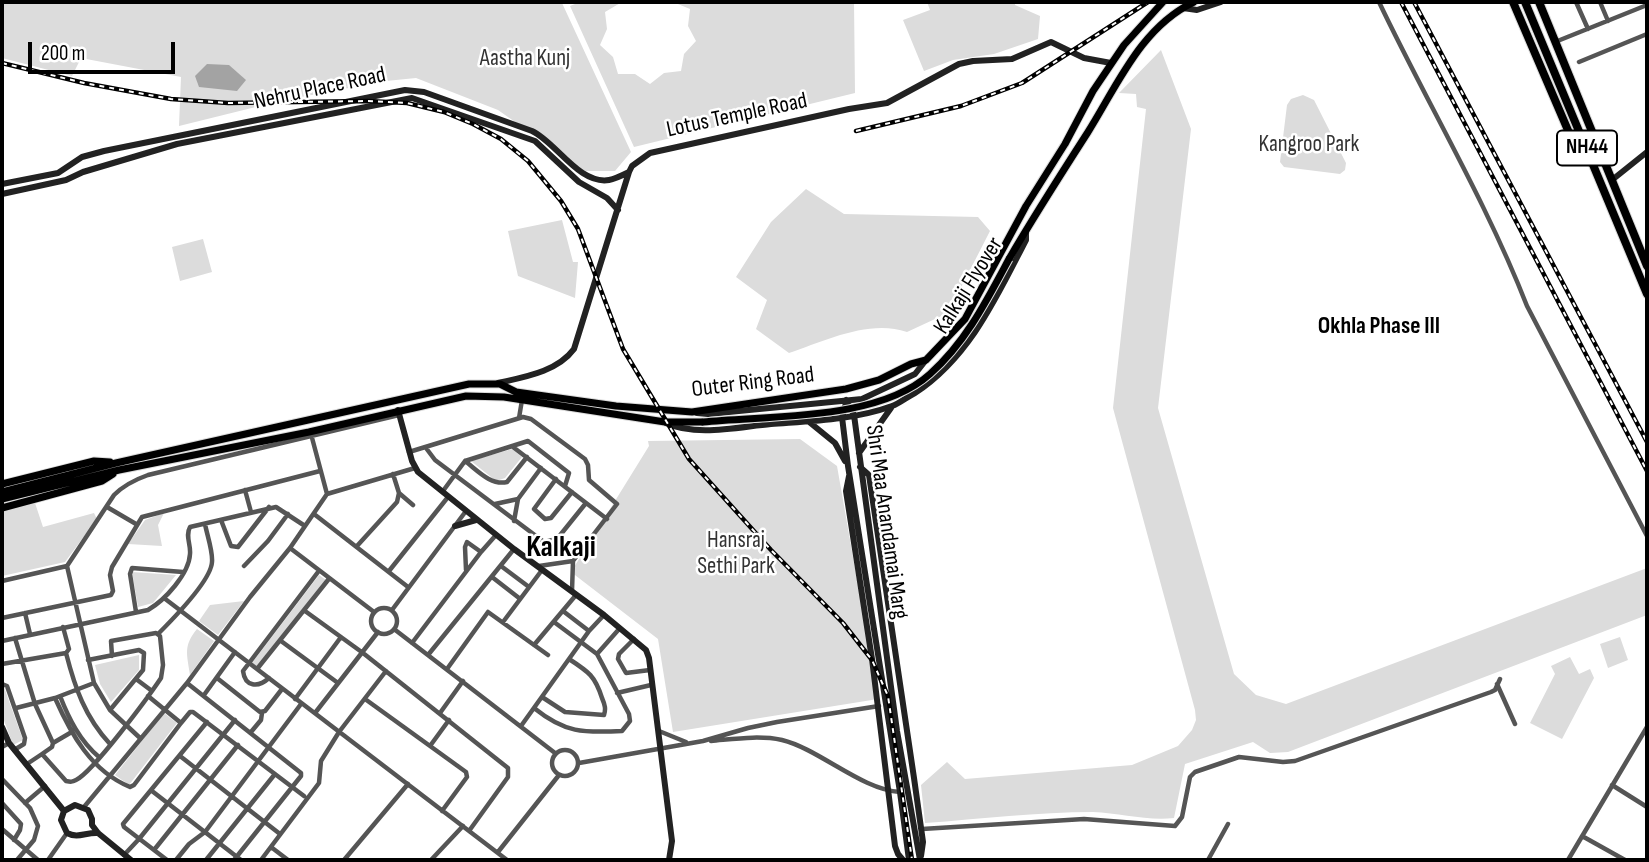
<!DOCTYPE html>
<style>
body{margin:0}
#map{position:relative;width:1649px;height:862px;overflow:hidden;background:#fff;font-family:"Sofia Sans Condensed",sans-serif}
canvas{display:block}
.frame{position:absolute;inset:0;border:4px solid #000;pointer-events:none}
.scale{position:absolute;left:28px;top:42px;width:147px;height:32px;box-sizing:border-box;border:4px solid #000;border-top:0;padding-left:9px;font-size:21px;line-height:24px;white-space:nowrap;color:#000;-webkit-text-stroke:5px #fff;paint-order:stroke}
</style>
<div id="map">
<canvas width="1649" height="862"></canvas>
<div class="frame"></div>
<div class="scale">200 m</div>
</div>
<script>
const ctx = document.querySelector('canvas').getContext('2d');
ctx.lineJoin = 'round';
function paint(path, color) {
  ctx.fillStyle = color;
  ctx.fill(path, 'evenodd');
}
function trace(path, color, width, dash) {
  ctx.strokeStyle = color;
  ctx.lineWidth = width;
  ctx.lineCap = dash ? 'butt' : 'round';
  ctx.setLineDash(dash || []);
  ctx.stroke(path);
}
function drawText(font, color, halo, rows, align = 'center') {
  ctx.font = font + ' "Sofia Sans Condensed",sans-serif';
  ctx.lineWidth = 5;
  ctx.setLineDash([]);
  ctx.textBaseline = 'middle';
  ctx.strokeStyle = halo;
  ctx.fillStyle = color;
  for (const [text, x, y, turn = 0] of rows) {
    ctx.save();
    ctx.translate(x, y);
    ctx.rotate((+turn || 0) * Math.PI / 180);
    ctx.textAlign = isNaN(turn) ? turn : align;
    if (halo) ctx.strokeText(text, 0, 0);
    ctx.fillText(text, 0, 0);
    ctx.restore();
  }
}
const green = new Path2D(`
 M2,2H565L562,3L631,152L615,171H585L498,110L416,78L386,81L280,101L179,126L181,77L81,58L72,76L2,58Z
 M580,2H622L605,12L607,29L600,45L613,57L618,74H635L650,84L664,73L681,71L684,54L696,41L688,26L690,9L673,2H854L855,93L634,147L570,6Z
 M927,2H1015V5L1040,16L1038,39L994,54L953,60L924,71L903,20L930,10Z
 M1161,50L1191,129L1158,408L1234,674L1256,695L1286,704L1647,568V615L1288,752L1270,753L1253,742L1185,764L1174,818C1147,821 1120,813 1093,812C1037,812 981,819 925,823L921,785L947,762L965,779L1132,765L1178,746L1192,730L1196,720L1195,710L1113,408L1146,109L1137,107L1136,94L1119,93Z
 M1303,95L1314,100L1346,163L1345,170L1340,174L1284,167L1280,162L1287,105L1291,99Z
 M806,189L844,214L978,217L990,231L948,313L907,332C869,319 825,341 789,353L756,329L767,300L736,277L771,222Z
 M562,220L573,262H578L575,298L518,276L508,231Z
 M203,239L212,272L180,281L172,247Z
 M800,439L837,466L878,699L673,732L658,639L571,572L649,446L648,441Z
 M512,449L522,457L505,478L496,481L471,461Z
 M35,503L43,527L94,513L97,519L65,562L2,576V511Z
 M164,513L158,525L162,546L128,544L145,520Z
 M132,572L176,575L153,603L138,607Z
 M319,575L326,580L258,667L252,663Z
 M244,601L218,635L199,621L210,605Z
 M197,629L214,641L190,675C187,654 183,646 197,629Z
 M1620,637L1628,660L1608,668L1600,644Z
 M139,655V670L111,702L100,684L95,665Z
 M1570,657L1579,674L1590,669L1594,678L1562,739L1530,723L1555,674L1551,666Z
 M2,687H4L23,740L13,745L2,715Z
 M164,713L177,723L129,785L115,775Z`);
const water = new Path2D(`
 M207,64L229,65L246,80L237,91L199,87L195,76Z`);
const street = new Path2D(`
 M1379,2C1427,103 1486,201 1527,306L1647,536
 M1576,2L1588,29
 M1600,2L1608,21
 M1555,42L1647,5
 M1579,62L1647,34
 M519,418L522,400
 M311,434L327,494
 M513,447L607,519
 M426,448L435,460L544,542L557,539L586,503
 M409,452L523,417L531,419L585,459L588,465L589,480L617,504L573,561L572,591
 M465,461C477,470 491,486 507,482L527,457
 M556,479L534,509L545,519L551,518L572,492
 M245,490L251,512
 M443,491L465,461L528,441L569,473L565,486
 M399,493L413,505
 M495,504L518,499
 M107,507L136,524
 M314,514L408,587
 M221,520L231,546L238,547L269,507
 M514,521L518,499L541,468
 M357,546L397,502L399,493L393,474
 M290,548L374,612
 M67,566L94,683L110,710L140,738
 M244,566L268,541L288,514
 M501,566L529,587
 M539,566L573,561
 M466,570L465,547L467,542L481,552
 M389,571L448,497
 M492,577L519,598
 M2,581L67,566L114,495C124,485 134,480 148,475L399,415
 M164,598L507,860
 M371 621a13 13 0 1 1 26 0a13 13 0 1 1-26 0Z
 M392,610L466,511
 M305,611L363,653L508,768V777L469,831
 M563,611L589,631
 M136,612L130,574L132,568L183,572
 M25,613L30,634
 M2,618L111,595L113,591L110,575L112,567L142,517L320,471
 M503,622L542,570
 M63,627L69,649L66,653C75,688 85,717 110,744
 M394,629L555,753
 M158,634C172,620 211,581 212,562C213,551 207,535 205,524
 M15,638L35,704L53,743L52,747L42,754
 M634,639L619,654L618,659L626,673L650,670
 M2,641L148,610C165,600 189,574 190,554C191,544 185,536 190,527L276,507L305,526
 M281,641L338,683
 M412,643L481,552L496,535
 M534,645L576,595
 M597,654L620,628
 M428,655L514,549
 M88,660L139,650L144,653L143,670L110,710
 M2,664L66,653
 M257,669L328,580
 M447,669L488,612L548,655
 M217,678L260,712L265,711L282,689
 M269,678C258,688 245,687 243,671L318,572
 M136,679L152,691
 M187,683L301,773V776L234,860
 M2,684L7,686L25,738L24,744L14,750
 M1497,684L1515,724
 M617,693L651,685
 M204,695L235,652
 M60,696C69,719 80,741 99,757
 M542,697L565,712L604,715C606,709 605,705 602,698C595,676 589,672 569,659
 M55,698C71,734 91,771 130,787L134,785L181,723L148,696
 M295,699L341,637
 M365,699L466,772L467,777L442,811
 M16,708L55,698L94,683
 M534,708C565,733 583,733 622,731L630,721L629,714L597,654L554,622
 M315,713L378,632
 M440,713L463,681
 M181,723L190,712H193L304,796
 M521,726L589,631L604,615
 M659,731L686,742
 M251,732L261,720L262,713
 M711,741C734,739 759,735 782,740C819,749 862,790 900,792
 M53,743L70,733
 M430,746L449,720
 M2,747L9,743
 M552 763a13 13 0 1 1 26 0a13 13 0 1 1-26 0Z
 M180,756L280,834
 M579,763L703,741L748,728L777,722L879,706
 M27,764L42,754L66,781C71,782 72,782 76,780C93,772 149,696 161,678L163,665L160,636L156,633L111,641L112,656
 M2,779L30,808L38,826L34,840L17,860
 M1612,785L1647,807
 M152,791L241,860
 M2,803L21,824L20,830L14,840
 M25,803L45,786
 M84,807L187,683L250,597L290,548L327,494L415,468
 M2,829L38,860
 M922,829L1084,819L1175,826L1182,817L1190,777L1195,772L1239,757L1283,762L1295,761L1491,692L1495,690L1500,679
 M1582,836L1625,860
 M271,847L288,860
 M154,850L238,745
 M498,852L559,775
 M124,855L139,839L235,720
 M48,860L67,833
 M167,860L124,827L123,824L207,722
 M176,860L189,844L205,832L301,704
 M206,860L275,774
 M261,860L319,783L321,761L339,732L386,671
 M344,860L408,784
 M431,860L463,826
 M1208,860L1228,824
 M1568,860L1647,727`);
const secondary = new Path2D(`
 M1183,8L1197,10L1221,2
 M1612,180L1647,152
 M2,184L58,173L82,157L104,151L405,90L424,92L532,131C556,142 579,185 609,180C615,179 623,175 629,172
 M2,194L66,180L83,172L177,144L412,98L535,141L579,182L607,198L618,210
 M498,383C524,377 557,372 574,349L629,172L632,166L650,153L849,109L887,103L959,64L973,61L1012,59L1051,42L1084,58L1111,63
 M846,400L854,415L897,731L920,860
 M845,406L842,417L848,466L900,792L909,860
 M398,410L412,461L418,472L514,549L604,615L646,650L649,658L672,841L669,860
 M697,413L708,414L862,399L915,374L926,360
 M808,421L835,443L845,461
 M666,423C696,437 738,427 771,424C810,421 854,420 892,406C900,403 907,397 915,393C970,357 997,296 1026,240V231
 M859,453L891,408
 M860,467L869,475L914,778L923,842L921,856
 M849,476L846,491L872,659L895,846L898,854L903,860
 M455,526L476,520
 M2,727L9,743L64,811
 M98,833C86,832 78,839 67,833L61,820L64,811L75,805L88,810L92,819V825L98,833L131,860`);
const primary = new Path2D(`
 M1009,259C1034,216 1061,174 1088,132C1117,86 1141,27 1194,2
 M2,484L94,461L110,462
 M2,492L116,463L469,384H500L516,392L616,406L692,412L846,389L879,380L911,364L926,360L965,319L1026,206L1065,144L1093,91L1124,45L1163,2
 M2,499L119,470L309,432L466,396L504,397L665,422H703
 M2,508L102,481L113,474`);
const highway = new Path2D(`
 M1513,2L1570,135L1580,151L1592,161
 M1525,2L1647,294
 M1539,2L1647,266`);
const rail = new Path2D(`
 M1401,2L1647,471
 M1414,2L1647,442
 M2,63L84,83L171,99L228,103L368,101L407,103L444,112L473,124L501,139L528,161L561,201L578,229L623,349L689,459L771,550L843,623L872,660L888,696L912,860
 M856,131L961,106L1022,83L1148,2`);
const primaryBridge = new Path2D(`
 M703,422C770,415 878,421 930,374C966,342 987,300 1009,259`);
const shields = [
 [1587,148,60]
];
const shieldNames = [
 ["NH44",1587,148]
];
const parkNames = [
 ["Aastha Kunj",525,59],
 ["Kangroo Park",1309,145],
 ["Hansraj",736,541],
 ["Sethi Park",736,567]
];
const streetNames = [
 ["Nehru Place Road",320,89,-12],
 ["Lotus Temple Road",737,116,-12],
 ["Kalkaji Flyover",969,286,-58],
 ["Outer Ring Road",753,383,-7],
 ["Shri Maa Anandamai Marg",886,522,82]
];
const neighbourhoodNames = [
 ["Okhla Phase III",1379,327]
];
const districtNames = [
 ["Kalkaji",561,548]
];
paint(green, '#dcdcdc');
paint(water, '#a3a3a3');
trace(primary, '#dbdbdb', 9);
trace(highway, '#dbdbdb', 10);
trace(street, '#555', 4.5);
trace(secondary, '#222', 6);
trace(primary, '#000', 7);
trace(highway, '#000', 8);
trace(rail, '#000', 4.5);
trace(rail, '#fff', 2, [5]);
trace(primaryBridge, '#dbdbdb', 9, []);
trace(primaryBridge, '#000', 7);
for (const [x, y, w] of shields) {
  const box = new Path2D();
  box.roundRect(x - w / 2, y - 17.5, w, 35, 5);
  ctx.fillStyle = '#fff';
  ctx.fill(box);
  trace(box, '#000', 2);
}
drawText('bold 21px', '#000', null, shieldNames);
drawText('23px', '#333', '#fff', parkNames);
drawText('23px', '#000', '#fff', streetNames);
drawText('bold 24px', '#000', '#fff', neighbourhoodNames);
drawText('bold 30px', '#000', '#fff', districtNames);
</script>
